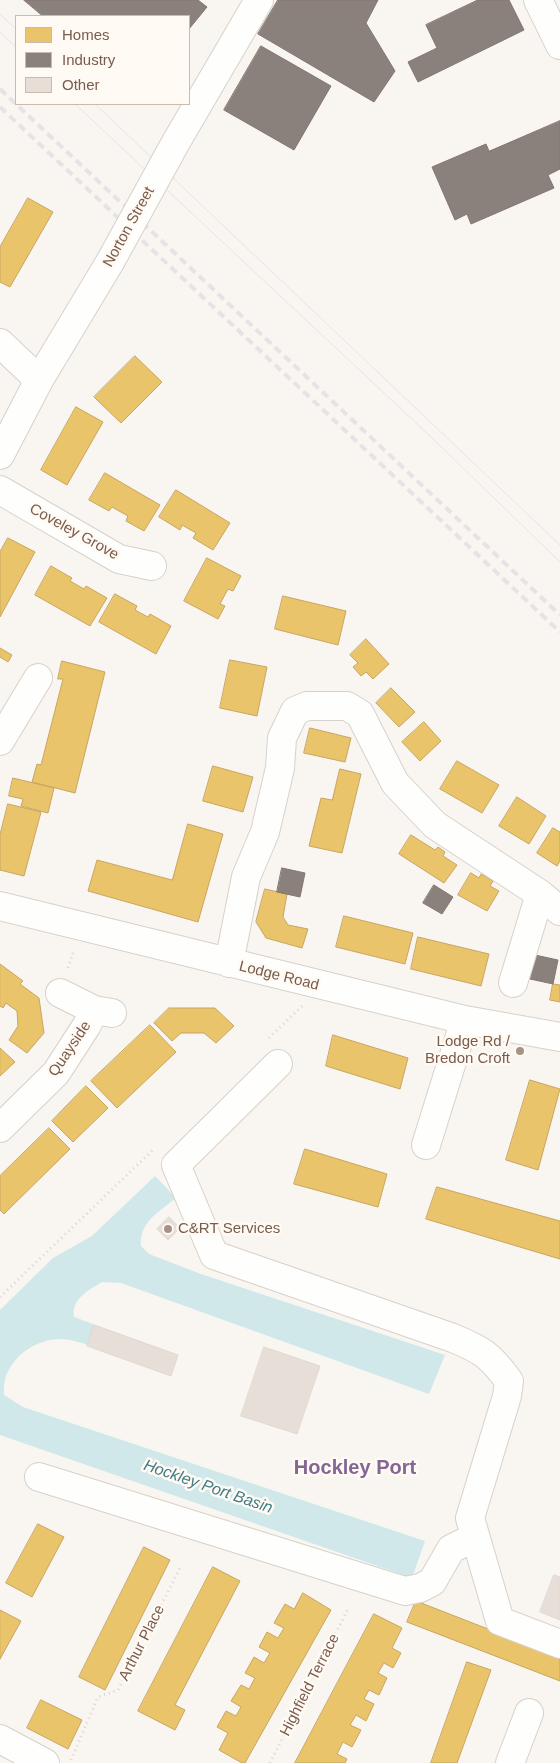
<!DOCTYPE html>
<style>
body{margin:0}
#map{position:relative;width:560px;height:1763px;overflow:hidden;background:#f9f5f0;font-family:Arial,sans-serif}
canvas{display:block}
.legend{position:absolute;left:15px;top:15px;width:175px;height:90px;box-sizing:border-box;background:#fffaf3;border:1px solid #cabbb1;margin:0;padding:6px 9px;list-style:none;font-size:15px;color:#7a5c4d}
.legend li{display:flex;align-items:center;gap:10px;height:25px}
.legend b{width:25px;border:1px solid #cabbb1}
</style>
<div id="map">
<canvas width="560" height="1763"></canvas>
<ul class="legend">
<li><b style="height:14px;background:#e9c46a"></b>Homes</li>
<li><b style="height:14px;background:#8a817c"></b>Industry</li>
<li><b style="height:14px;background:#e6ded7"></b>Other</li>
</ul>
</div>
<script>
const ctx = document.querySelector('canvas').getContext('2d');
ctx.lineJoin = 'round';
function paint(path, color) {
  ctx.fillStyle = color;
  ctx.fill(path, 'evenodd');
}
function trace(path, color, width, dash) {
  ctx.strokeStyle = color;
  ctx.lineWidth = width;
  ctx.lineCap = dash ? 'butt' : 'round';
  ctx.setLineDash(dash || []);
  ctx.stroke(path);
}
function drawText(font, color, halo, rows, align = 'center') {
  ctx.font = font + ' Arial,sans-serif';
  ctx.lineWidth = 5;
  ctx.setLineDash([]);
  ctx.textBaseline = 'middle';
  ctx.strokeStyle = halo;
  ctx.fillStyle = color;
  for (const [text, x, y, turn = 0] of rows) {
    ctx.save();
    ctx.translate(x, y);
    ctx.rotate((+turn || 0) * Math.PI / 180);
    ctx.textAlign = isNaN(turn) ? turn : align;
    if (halo) ctx.strokeText(text, 0, 0);
    ctx.fillText(text, 0, 0);
    ctx.restore();
  }
}
const water = new Path2D(`
 M155,1176L176,1198C159,1212 139,1222 141,1246L149,1254L201,1274L445,1355L429,1394L121,1283L102,1282C89,1290 71,1299 74,1317L178,1355L171,1376C140,1365 101,1347 70,1340C52,1336 31,1344 18,1357C7,1370 3,1378 4,1395L23,1407L425,1541L412,1578L0,1435V1310L53,1258L92,1236Z`);
const homes = new Path2D(`
 M28,198L53,212L10,287L0,282V247Z
 M135,356L162,382L121,423L94,397Z
 M76,407L103,422L67,485L41,470Z
 M105,473L160,505L144,531L126,521L128,516L112,507L109,511L89,500Z
 M176,490L230,523L213,550L193,538L196,533L182,525L180,530L159,517Z
 M8,538L35,552L0,617V552Z
 M207,558L241,576L233,591L228,589L220,604L225,606L218,619L184,601Z
 M51,566L72,578L70,581L84,589L86,586L107,598L90,626L35,595Z
 M115,594L137,606L135,610L148,617L150,614L171,626L156,654L99,622Z
 M283,596L346,611L338,645L275,629Z
 M366,639L389,664L373,679L366,672L361,676L353,667L358,663L350,655Z
 M0,648L12,655L8,662L0,657Z
 M230,660L267,667L257,716L220,708Z
 M62,661L105,672L75,793L32,782L37,764L41,765L63,679H58Z
 M391,688L415,712L399,727L376,703Z
 M424,722L441,741L420,761L402,742Z
 M310,728L351,738L345,762L304,753Z
 M457,761L499,785L482,813L440,789Z
 M213,766L253,777L243,812L203,801Z
 M340,769L361,774L342,853L309,846L321,798L332,800Z
 M13,778L54,788L48,813L21,806L23,799L9,796Z
 M517,797L546,816L529,844L499,826Z
 M8,804L41,812L24,876L0,870V835Z
 M188,824L223,834L198,922L88,891L97,860L172,880Z
 M553,828L560,832V861L557,866L537,853Z
 M411,835L435,850L438,847L445,852L443,856L457,865L444,883L399,854Z
 M471,873L479,878L481,874L493,881L490,886L499,891L487,911L458,895Z
 M265,889L287,894L283,917L288,925L308,929L302,948L266,938L256,922Z
 M344,916L413,933L405,964L336,947Z
 M418,937L489,954L481,986L411,969Z
 M0,964L23,981L20,984L39,998L44,1033L27,1053L9,1040L18,1026L17,1011L6,1003L3,1008L0,1006Z
 M553,984L560,985V1002L550,1000Z
 M169,1008H215L234,1026L216,1043L204,1033H181L172,1041L154,1023Z
 M150,1025L176,1052L117,1108L91,1081Z
 M333,1035L408,1058L400,1089L326,1066Z
 M0,1048L15,1062L0,1076Z
 M530,1080L560,1089L538,1170L506,1160Z
 M86,1086L108,1108L73,1142L52,1121Z
 M49,1128L70,1149L4,1214L0,1210V1176Z
 M305,1149L387,1174L378,1207L294,1184Z
 M437,1187L560,1221V1259L426,1219Z
 M38,1524L64,1537L32,1597L6,1583Z
 M144,1547L170,1560L105,1690L79,1677Z
 M213,1567L240,1581L175,1705L185,1710L175,1730L138,1711Z
 M303,1593L331,1610L245,1763H242L219,1750L228,1733L217,1727L226,1711L236,1716L241,1707L231,1701L241,1685L249,1689L255,1678L245,1673L254,1657L264,1663L270,1653L259,1647L267,1632L278,1638L284,1628L274,1623L285,1604L294,1609Z
 M416,1601L560,1657V1681L407,1622Z
 M0,1610L21,1621L0,1659Z
 M374,1614L402,1628L392,1648L401,1653L393,1668L384,1663L378,1673L387,1678L379,1695L369,1690L364,1699L374,1704L366,1721L356,1715L350,1725L361,1730L352,1747L343,1742L337,1754L347,1759L345,1763H295Z
 M467,1662L491,1670L457,1763H431Z
 M41,1700L82,1720L68,1749L27,1728Z`);
const industry = new Path2D(`
 M24,0H198L207,7L189,29V16H43Z
 M278,0H378L366,23L395,71L374,102L258,34Z
 M478,0H509L524,30L418,82L408,62L437,48L426,25Z
 M261,46L331,86L294,150L224,110Z
 M560,121V169L548,175L554,188L471,224L467,214L455,220L432,167L486,144L489,151Z
 M282,868L305,873L300,897L277,892Z
 M434,885L453,897L442,914L423,903Z
 M535,955L558,960L553,984L530,979Z`);
const building = new Path2D(`
 M169,1217L180,1228L168,1240L157,1229Z
 M94,1325L178,1355L171,1376L87,1346Z
 M264,1347L320,1366L297,1434L241,1416Z
 M554,1575L560,1577V1620L540,1612Z`);
const path = new Path2D(`
 M68,968L74,950
 M269,1038L302,1006
 M0,1297L155,1148
 M71,1760L98,1697L118,1690L181,1566
 M270,1763L349,1607`);
const minor = new Path2D(`
 M538,0L560,45
 M176,142L259,0
 M0,343L39,380
 M0,455L39,380L110,262
 M0,490L119,559L152,566
 M0,741L38,678
 M0,906L465,1020L560,1037
 M229,963L246,877L265,832L280,768L282,738L295,711L307,706H347L360,714L395,783L435,825L540,894L560,911
 M513,983L540,894
 M60,993L94,1010L112,1013
 M278,1064L176,1165L214,1255L453,1338C482,1350 490,1355 509,1381L507,1396L470,1518L500,1621L560,1644
 M0,1128L56,1073L87,1025L94,1010
 M426,1145L465,1020
 M39,1477L405,1591L420,1588L432,1582L451,1549L475,1537
 M0,1739L45,1763
 M510,1763L529,1713`);
const tram = new Path2D(`
 M0,14L16,29
 M0,32L16,47
 M75,104L430,436L560,562
 M95,104L560,545`);
const rail = new Path2D(`
 M0,89L560,615
 M0,107L560,632`);
const minorBridge = new Path2D(`
 M110,262L176,142`);
const markers = [
 [520,1051,5,"#a69286"],
 [168,1229,5,"#a69286"]
];
const streetNames = [
 ["Norton Street",129,227,-61],
 ["Coveley Grove",74,532,29],
 ["Lodge Road",279,976,14],
 ["Quayside",70,1049,-56],
 ["Arthur Place",142,1643,-63],
 ["Highfield Terrace",310,1685,-63]
];
const poiNames = [
 ["Lodge Rd /",510,1042],
 ["Bredon Croft",510,1059],
 ["C&RT Services",178,1229,"left"]
];
const waterNames = [
 ["Hockley Port Basin",208,1487,19]
];
const districtNames = [
 ["Hockley Port",355,1468]
];
paint(water, '#d0e8ea');
paint(homes, '#e9c46a');
trace(homes, '#c8a561', 1);
paint(industry, '#8a817c');
trace(industry, '#85766e', 1);
paint(building, '#e6ded7');
trace(building, '#e2d8d2', 1);
trace(minor, '#d7d1cb', 30);
trace(path, '#dcd5d0', 3, [1, 4]);
trace(minor, '#fefefd', 28);
trace(tram, '#e6e3e7', 1);
trace(rail, '#e6e3e7', 4, [8, 5]);
trace(minorBridge, '#d7d1cb', 30, []);
trace(minorBridge, '#fefefd', 28);
for (const [x, y, r, color] of markers) {
  const dot = new Path2D();
  dot.arc(x, y, r, 0, 2 * Math.PI);
  ctx.fillStyle = color;
  ctx.fill(dot);
  trace(dot, '#fffaf3', 2);
}
drawText('15px', '#7a5c4d', '#fffaf3', streetNames);
drawText('15px', '#7a5c4d', '#fffaf3', poiNames, 'right');
drawText('italic 16px', '#437c86', '#fffaf3', waterNames);
drawText('bold 20px', '#846695', '#fffaf3', districtNames);
</script>
